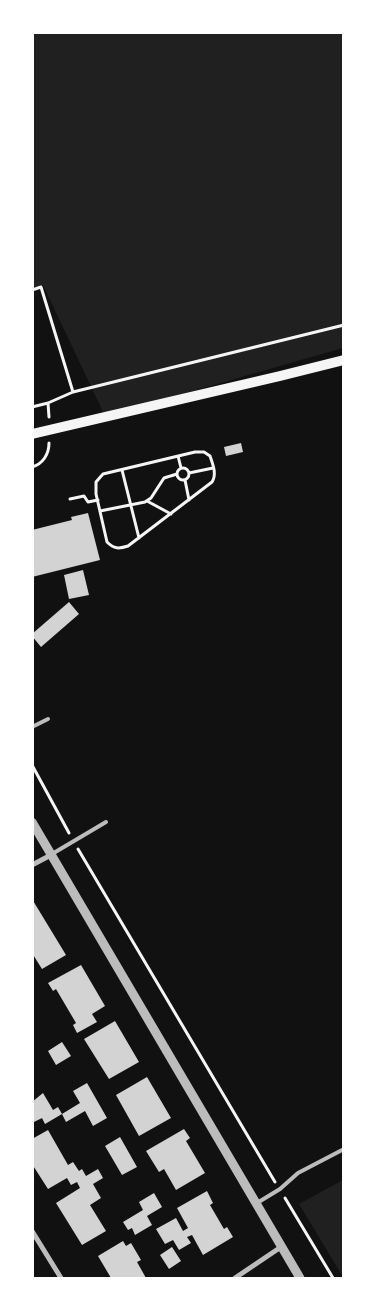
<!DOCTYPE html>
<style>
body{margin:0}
#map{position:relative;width:376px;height:1311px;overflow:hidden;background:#111;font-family:"Roboto Serif",serif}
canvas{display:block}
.frame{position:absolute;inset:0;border:34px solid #fff;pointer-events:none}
</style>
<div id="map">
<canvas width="376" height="1311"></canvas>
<div class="frame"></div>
</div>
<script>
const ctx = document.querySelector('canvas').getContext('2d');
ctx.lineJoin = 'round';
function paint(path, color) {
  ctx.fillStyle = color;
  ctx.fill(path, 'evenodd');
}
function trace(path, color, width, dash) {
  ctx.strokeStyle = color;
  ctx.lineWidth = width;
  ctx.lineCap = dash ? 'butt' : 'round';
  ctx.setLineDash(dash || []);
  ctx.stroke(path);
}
const green = new Path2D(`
 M32,33H343V348L105,416L43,285L33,288Z
 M343,1180V1277L299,1204Z`);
const building = new Path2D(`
 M241,443L243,452L226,456L224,447Z
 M88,513L100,560L32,577V530L72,520L71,517Z
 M83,570L89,595L69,599L64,575Z
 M69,602L79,614L41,647L32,636V634Z
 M32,899L66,955L42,969L32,953Z
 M81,965L105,1006L92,1014L97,1022L77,1033L73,1025L76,1023L56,989L53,991L48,983Z
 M115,1021L139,1062L109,1079L84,1039Z
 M62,1042L71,1056L56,1065L48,1051Z
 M147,1077L171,1118L139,1136L116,1095Z
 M87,1083L107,1118L93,1126L85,1111L66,1122L62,1114L80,1103L73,1091Z
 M43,1093L53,1110L58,1107L62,1114L45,1124L42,1118L32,1123V1102Z
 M184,1129L190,1138L186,1141L205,1173L176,1190L164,1169L159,1172L146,1151Z
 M48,1130L68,1165L73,1162L79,1171L82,1169L86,1176L98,1169L103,1178L93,1184L101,1198L90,1205L106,1231L82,1245L56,1203L80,1188L77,1182L71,1185L67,1178L48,1189L32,1164V1139Z
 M120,1137L137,1167L122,1175L105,1146Z
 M207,1191L213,1203L210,1205L224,1229L227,1227L233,1237L203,1255L192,1235L187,1237L191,1243L179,1250L173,1240L165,1244L156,1229L176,1218L183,1231L188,1228L177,1208Z
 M154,1193L162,1207L147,1216L152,1225L135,1235L132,1228L128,1230L123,1222L143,1210L139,1202Z
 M123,1241L126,1246L131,1243L141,1260L137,1262L146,1278H111L98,1256Z
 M172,1247L181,1261L169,1269L160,1255Z`);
const path = new Path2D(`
 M32,290L41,287L73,392
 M48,403L49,417
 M32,407L48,403L73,392L344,325
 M195,452H204L210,456C213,465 217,474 212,482L128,546C119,549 114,549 107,542L96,494V482L103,474Z
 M178,456L181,468
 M32,467C43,464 49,454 49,443
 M177 474a6 6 0 1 1 12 0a6 6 0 1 1-12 0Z
 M122,470L139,538
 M189,473L213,468
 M185,480L189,500
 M70,499L84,496L88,502L98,500
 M147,501L171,514
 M100,511L145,502L151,498L164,478L177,474
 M32,765L69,833
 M78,849L275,1182
 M285,1198L333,1278`);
const service = new Path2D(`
 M32,727L48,719
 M52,854L106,822
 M257,1203L280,1189L298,1173L344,1149`);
const minor = new Path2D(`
 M32,865L51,855
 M32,1231L61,1278
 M235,1278L281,1247`);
const tertiary = new Path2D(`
 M32,822L300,1278`);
const secondary = new Path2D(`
 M32,434L280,376L344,360`);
paint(green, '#202020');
paint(building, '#d3d3d3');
trace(path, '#f5f5f5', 3);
trace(service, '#bcbcbc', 4);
trace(minor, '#bcbcbc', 5);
trace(tertiary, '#bcbcbc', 9);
trace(secondary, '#f5f5f5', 10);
</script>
